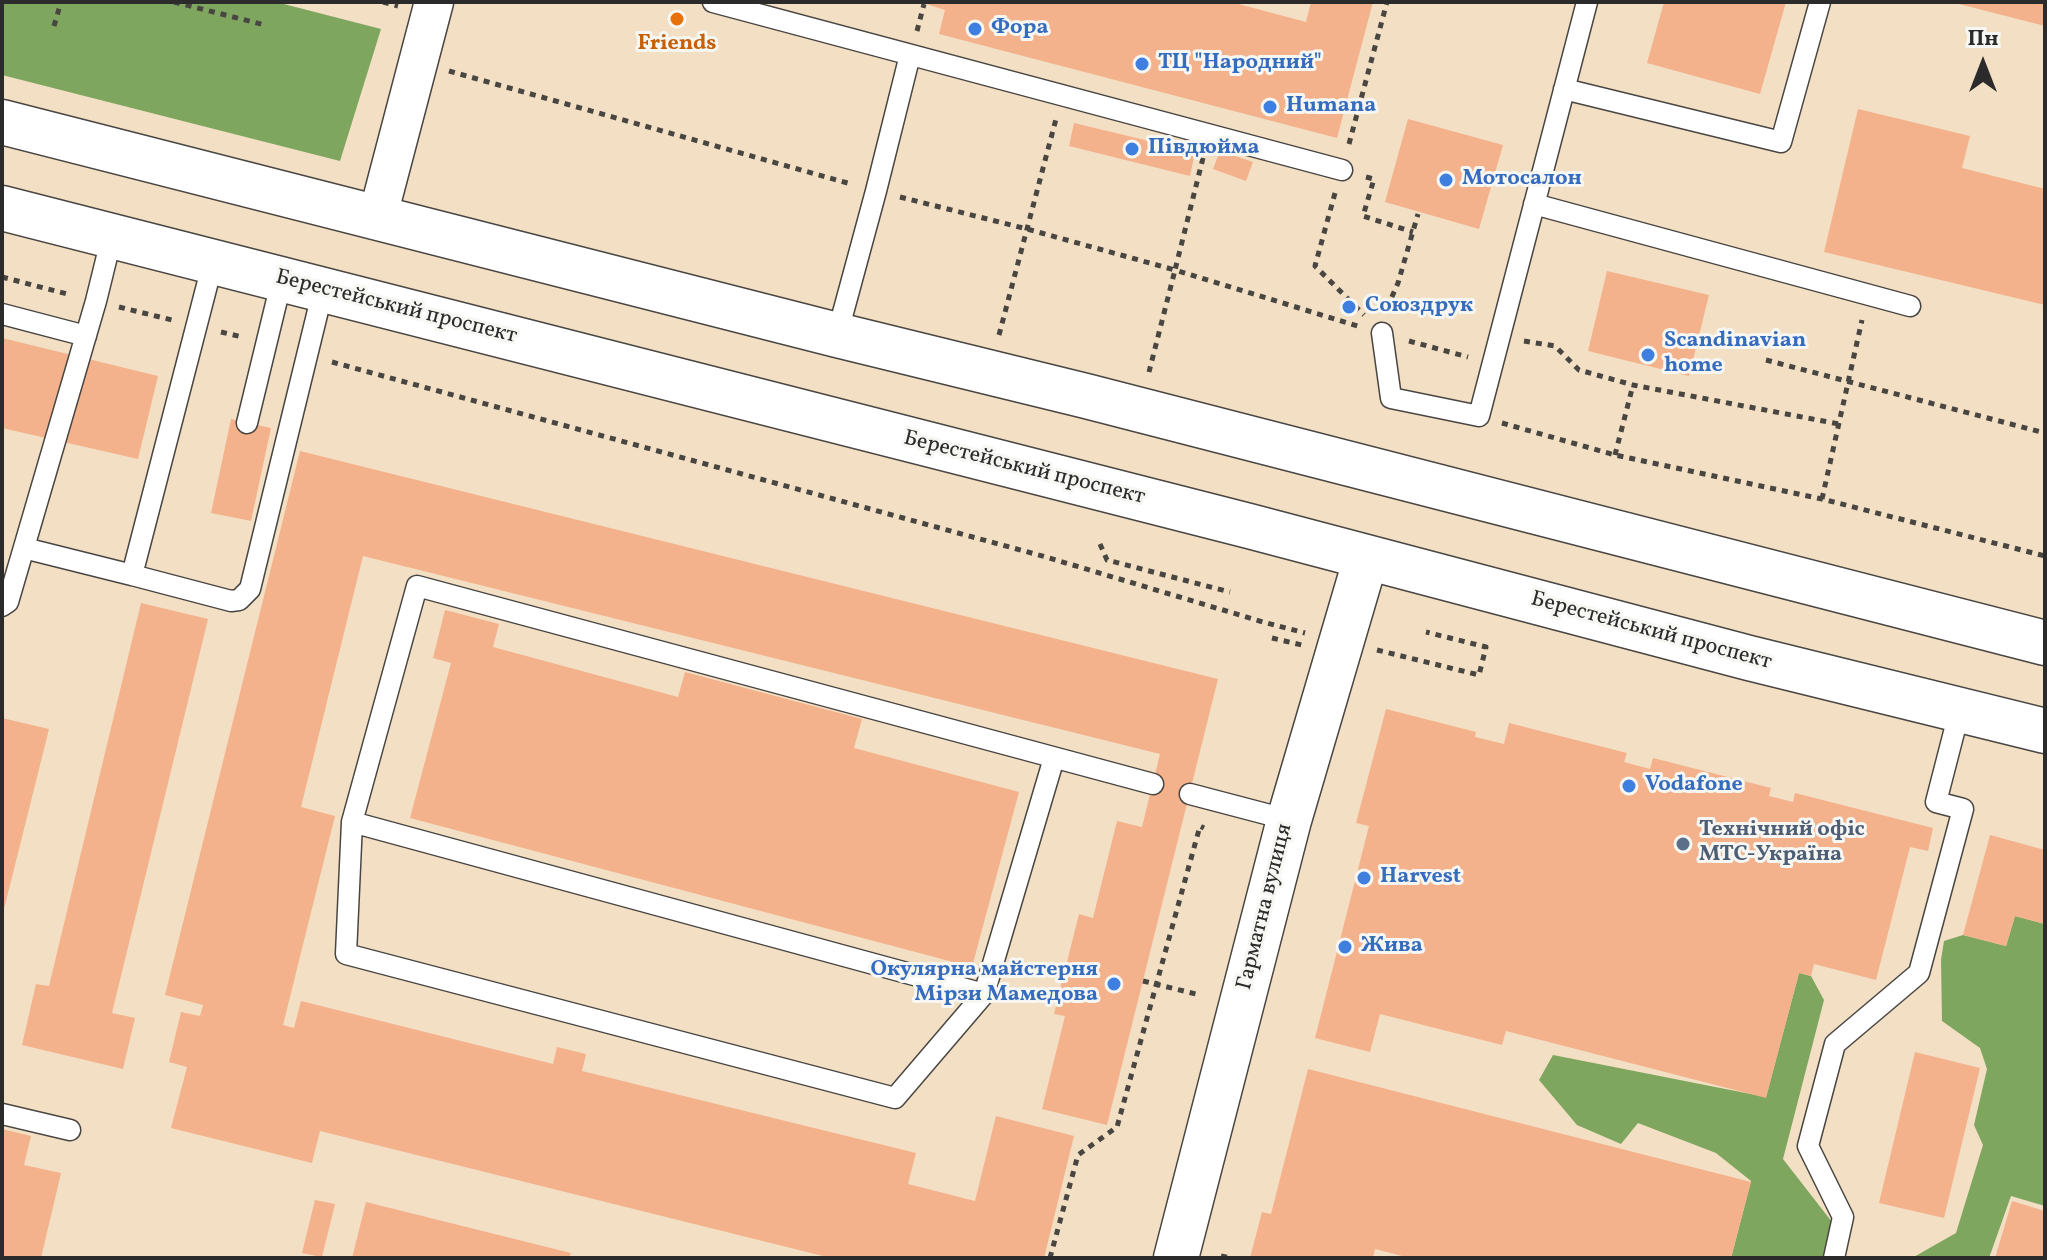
<!DOCTYPE html>
<meta charset="utf-8">
<style>
body{margin:0}
#map{position:relative;width:2047px;height:1260px;overflow:hidden;background:#f2dfc4;font-family:Vollkorn,serif}
canvas{display:block}
.frame{position:absolute;inset:0;border:4px solid #2b2b2b;pointer-events:none}
.north{position:absolute;left:1943px;top:24px;width:80px;height:80px;-webkit-text-stroke:6px #f6f6f2;paint-order:stroke;rotate:0deg;font-size:22px;font-weight:700;line-height:32px;text-align:center;color:#2b2b2b}
.north::after{content:'';display:block;margin:auto;width:28px;height:36px;background:#2b2b2b;clip-path:polygon(50% 0,100% 100%,50% 72%,0 100%)}
</style>
<div id="map">
<canvas width="2047" height="1260"></canvas>
<div class="frame"></div>
<div class="north">Пн</div>
</div>
<script>
const ctx = document.querySelector('canvas').getContext('2d');
ctx.lineJoin = 'round';
function paint(path, color) {
  ctx.fillStyle = color;
  ctx.fill(path, 'evenodd');
}
function trace(path, color, width, dash) {
  ctx.strokeStyle = color;
  ctx.lineWidth = width;
  ctx.lineCap = dash ? 'butt' : 'round';
  ctx.setLineDash(dash || []);
  ctx.stroke(path);
}
function drawText(font, color, halo, rows, align = 'center') {
  ctx.font = font + ' Vollkorn,serif';
  ctx.lineWidth = 6;
  ctx.setLineDash([]);
  ctx.textBaseline = 'middle';
  ctx.strokeStyle = halo;
  ctx.fillStyle = color;
  for (const [text, x, y, turn = 0] of rows) {
    ctx.save();
    ctx.translate(x, y);
    ctx.rotate((+turn || 0) * Math.PI / 180);
    ctx.textAlign = isNaN(turn) ? turn : align;
    if (halo) ctx.strokeText(text, 0, 0);
    ctx.fillText(text, 0, 0);
    ctx.restore();
  }
}
const forest = new Path2D(`
 M2,2H276L381,29L340,161L2,75Z
 M2015,916L2045,924V1206L2011,1196L1989,1258H1912L1956,1233L1983,1145L1974,1125L1987,1069L1980,1048L1942,1021L1941,960L1944,941L1963,935L2006,946Z
 M1799,973L1811,976L1824,1000L1783,1159L1832,1222L1826,1258H1731L1751,1181L1716,1153L1638,1123L1621,1144L1577,1125L1539,1080L1553,1055L1766,1097Z`);
const building = new Path2D(`
 M920,2H1231L1306,22L1311,2H1373L1337,138L939,34L945,10Z
 M1664,2H1786L1760,94L1647,63Z
 M1955,2H2045V26L1955,3Z
 M1858,109L1970,136L1962,168L2045,189V305L1824,252Z
 M1408,119L1503,145L1479,229L1385,202Z
 M1074,123L1195,152L1190,176L1069,146Z
 M1220,151L1253,162L1246,181L1213,169Z
 M1607,271L1709,295L1689,376L1588,351Z
 M2,338L158,376L138,459L2,428Z
 M231,419L271,428L251,521L211,513Z
 M300,451L1218,679L1107,1125L1042,1109L1065,1016L1054,1014L1079,914L1093,918L1117,821L1142,827L1160,754L363,556L301,807L335,816L283,1025L294,1028L301,1001L553,1064L557,1047L586,1054L582,1071L916,1153L908,1184L975,1201L996,1116L1074,1136L1044,1258H831L320,1131L312,1163L171,1128L187,1067L169,1062L181,1012L200,1016L203,1005L165,995Z
 M141,603L208,619L112,1013L135,1018L123,1069L22,1045L36,984L49,986Z
 M445,610L499,624L493,647L678,697L685,672L862,719L854,748L1019,792L972,967L410,818L451,663L433,658Z
 M1386,709L1476,732L1475,737L1504,744L1509,723L1627,753L1624,762L1650,769L1653,758L1771,788L1769,796L1793,802L1795,793L1933,828L1928,851L1910,847L1876,980L1814,964L1811,976L1799,973L1766,1098L1506,1031L1502,1045L1380,1014L1370,1052L1315,1038L1369,826L1356,823Z
 M2,718L49,729L3,913H2Z
 M1990,835L2045,850V924L2015,916L2006,946L1963,935Z
 M1915,1052L1980,1068L1944,1218L1879,1203Z
 M1308,1069L1751,1182L1731,1258H1410L1375,1249L1373,1258H1250L1262,1212L1271,1214Z
 M2,1129L31,1136L24,1165L61,1173L41,1258H2Z
 M315,1200L335,1204L322,1257L302,1253Z
 M2012,1201L2045,1211V1258H1995Z
 M366,1202L571,1253L569,1258H352Z`);
const path = new Path2D(`
 M174,2L265,25
 M383,2L398,6
 M54,26L61,2
 M917,31L924,4
 M449,71L851,184
 M1349,144L1387,2
 M1203,158L1175,270L1361,327
 M1366,177L1374,179L1363,216L1413,232
 M1335,193L1315,266L1364,315
 M900,197L1027,229L1175,270L1149,372
 M2,277L71,295
 M119,307L172,320
 M1387,308L1398,283L1418,214
 M221,332L242,337
 M999,335L1056,119
 M1409,341L1468,357
 M1524,341L1555,346L1579,370L1633,385L1839,424
 M1766,360L2045,433
 M332,362L1046,557L1263,622L1305,633
 M1502,423L1615,455L1822,499L2045,556
 M1615,455L1633,385
 M1822,499L1862,320
 M1100,544L1107,560L1230,592
 M1272,638L1302,645
 M1377,650L1479,675L1486,647L1426,632
 M1143,981L1200,995
 M1221,1256L1230,1258
 M1050,1258L1078,1155L1117,1127L1200,826L1204,828`);
const service = new Path2D(`
 M713,2L1342,170
 M1564,89L1781,142L1820,2
 M1534,204L1910,306
 M2,314L86,336
 M1382,333L1391,398L1479,416L1587,2
 M837,335L876,191L910,55
 M247,423L282,279
 M24,548L132,575L213,262
 M132,575L231,601L239,600L250,589L323,290
 M2,606L8,602L96,301L112,236
 M1054,758L984,994L895,1098L346,954L352,822L417,586L1153,784
 M1190,794L1289,820
 M352,822L984,994
 M2,1114L70,1130
 M1834,1258L1843,1217L1808,1146L1835,1044L1919,973L1963,809L1936,802L1960,709`);
const minor = new Path2D(`
 M377,219L434,2`);
const tertiary = new Path2D(`
 M1176,1258L1289,820L1366,558`);
const primary = new Path2D(`
 M2,122L837,335L1086,396L2045,643
 M2,208L1249,526L1749,658L2045,731`);
const markers = [
 [677,19,8,"#e8710a"],
 [975,29,8,"#3f7fe0"],
 [1142,64,8,"#3f7fe0"],
 [1270,107,8,"#3f7fe0"],
 [1132,149,8,"#3f7fe0"],
 [1446,180,8,"#3f7fe0"],
 [1349,307,8,"#3f7fe0"],
 [1648,355,8,"#3f7fe0"],
 [1629,786,8,"#3f7fe0"],
 [1683,844,8,"#5c6f8a"],
 [1364,878,8,"#3f7fe0"],
 [1345,947,8,"#3f7fe0"],
 [1114,984,8,"#3f7fe0"]
];
const shopNames = [
 ["Фора",991,29],
 ["ТЦ \"Народний\"",1158,64],
 ["Humana",1286,107],
 ["Півдюйма",1148,149],
 ["Мотосалон",1462,180],
 ["Союздрук",1365,307],
 ["Scandinavian",1664,342],
 ["home",1664,367],
 ["Vodafone",1645,786],
 ["Harvest",1380,878],
 ["Жива",1361,947],
 ["Окулярна майстерня",1098,971,"right"],
 ["Мірзи Мамедова",1098,996,"right"]
];
const foodNames = [
 ["Friends",677,45]
];
const streetNames = [
 ["Берестейський проспект",396,308,14],
 ["Берестейський проспект",1024,469,14],
 ["Берестейський проспект",1651,632,15],
 ["Гарматна вулиця",1266,907,-76]
];
const serviceNames = [
 ["Технічний офіс",1699,831],
 ["МТС-Україна",1699,856]
];
paint(forest, '#7ea65e');
paint(building, '#f4b28c');
trace(service, '#494642', 23);
trace(minor, '#494642', 41);
trace(tertiary, '#494642', 47);
trace(primary, '#494642', 47);
trace(path, '#494642', 5, [6, 6]);
trace(service, '#fff', 20);
trace(minor, '#fff', 38);
trace(tertiary, '#fff', 44);
trace(primary, '#fff', 44);
for (const [x, y, r, color] of markers) {
  const dot = new Path2D();
  dot.arc(x, y, r, 0, 2 * Math.PI);
  ctx.fillStyle = color;
  ctx.fill(dot);
  trace(dot, '#f6f6f2', 3);
}
drawText('bold 22px', '#366cbe', '#f6f6f2', shopNames, 'left');
drawText('bold 22px', '#c56008', '#f6f6f2', foodNames);
drawText('22px', '#2b2b2b', '#f6f6f2', streetNames);
drawText('bold 22px', '#4e5e75', '#f6f6f2', serviceNames, 'left');
</script>
